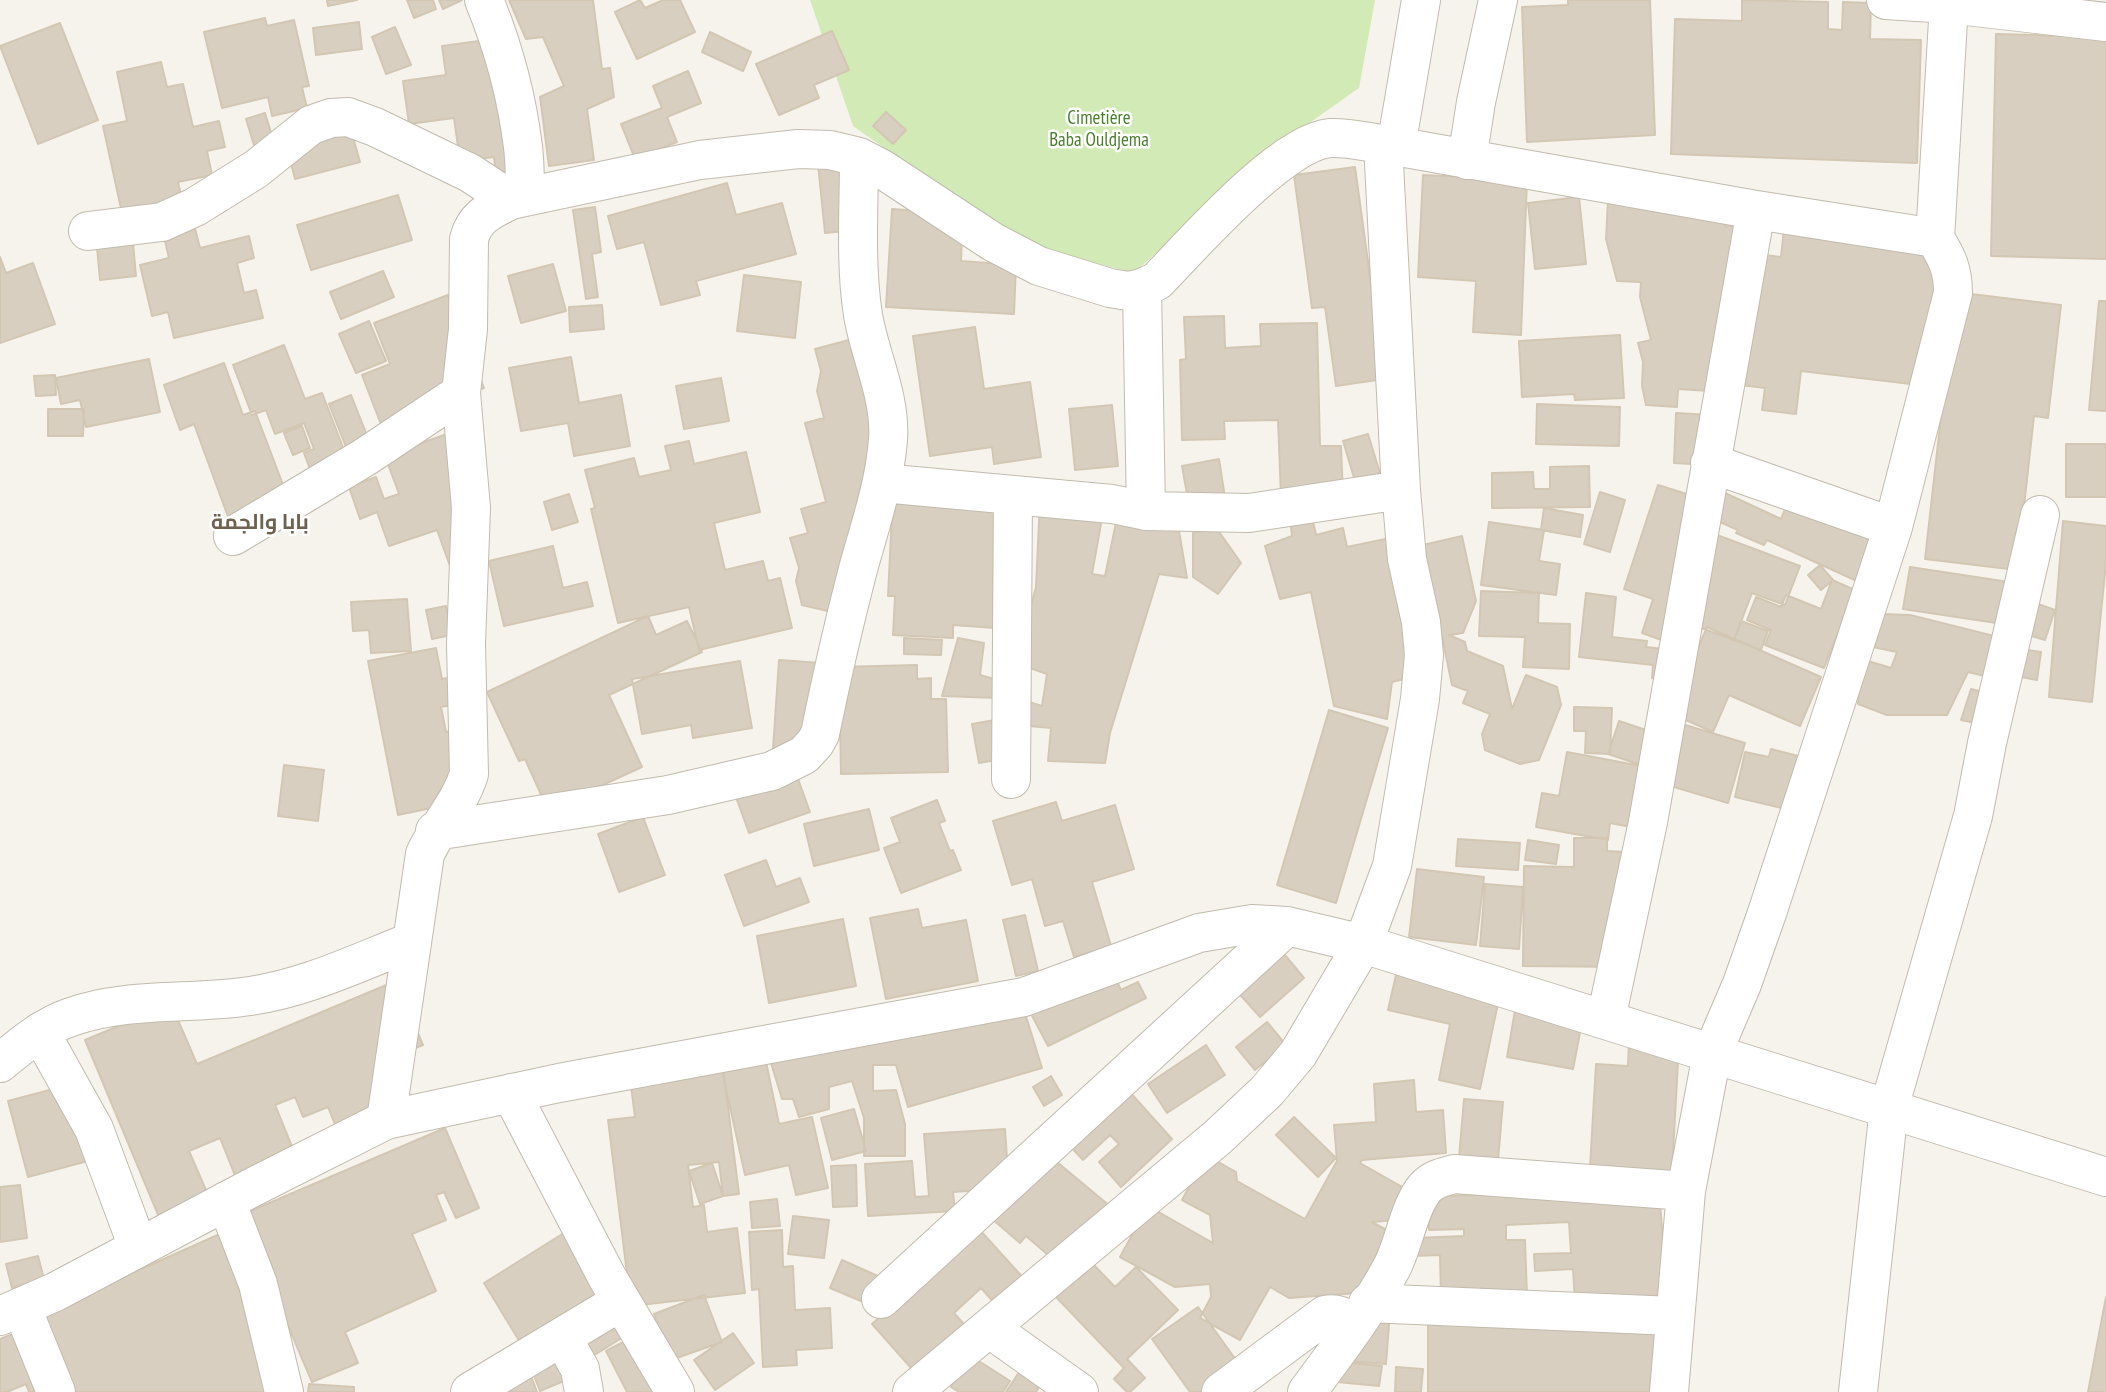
<!DOCTYPE html>
<meta charset="utf-8">
<style>
body{margin:0}
canvas{display:block;background:#f6f3ec}
</style>
<canvas width="2106" height="1392"></canvas>
<script>
const ctx = document.querySelector('canvas').getContext('2d');
ctx.lineJoin = 'round';
function paint(path, color) {
  ctx.fillStyle = color;
  ctx.fill(path, 'evenodd');
}
function trace(path, color, width, dash) {
  ctx.strokeStyle = color;
  ctx.lineWidth = width;
  ctx.lineCap = dash ? 'butt' : 'round';
  ctx.setLineDash(dash || []);
  ctx.stroke(path);
}
function drawText(font, color, halo, rows, align = 'center') {
  ctx.font = font + ' "PT Sans Narrow",Cairo,sans-serif';
  ctx.lineWidth = 5;
  ctx.setLineDash([]);
  ctx.textBaseline = 'middle';
  ctx.strokeStyle = halo;
  ctx.fillStyle = color;
  for (const [text, x, y, turn = 0] of rows) {
    ctx.save();
    ctx.translate(x, y);
    ctx.rotate((+turn || 0) * Math.PI / 180);
    ctx.textAlign = isNaN(turn) ? turn : align;
    if (halo) ctx.strokeText(text, 0, 0);
    ctx.fillText(text, 0, 0);
    ctx.restore();
  }
}
const green = new Path2D(`
 M810,0H1375L1359,88L1261,157L1134,273L1022,244L853,126Z`);
const building = new Path2D(`
 M327,0H357L328,6Z
 M407,0H433L436,9L414,18Z
 M439,0H462L443,9Z
 M509,0H593L602,69L610,68L614,97L587,109L594,160L549,166L540,97L564,86L543,37L526,39Z
 M640,0L645,8L663,0H680L695,32L637,59L615,12Z
 M1568,0H1650L1655,135L1527,142L1522,7L1568,5Z
 M1742,0L1828,2V29L1842,30L1843,2L1871,3L1870,39L1921,40L1917,163L1671,154L1675,19L1742,21Z
 M265,18L267,26L294,20L309,86L302,87L307,108L272,116L268,97L222,108L204,32Z
 M359,22L362,49L316,55L313,28Z
 M60,23L98,120L38,144L0,46Z
 M395,27L411,65L386,74L372,37Z
 M832,31L849,70L814,85L819,98L779,115L756,64Z
 M710,32L751,52L743,71L702,52Z
 M1996,34L2106,37V259L1991,256Z
 M501,38L521,178L497,182L494,157L460,161L454,118L409,124L403,81L446,75L442,46Z
 M161,62L167,87L183,84L193,127L219,121L225,147L207,151L212,175L178,182L182,200L122,213L103,126L127,121L117,72Z
 M688,71L701,103L667,117L677,142L635,159L621,124L662,108L653,86Z
 M886,112L906,130L893,144L873,126Z
 M265,113L276,149L257,155L246,119Z
 M351,130L360,162L295,179L287,147Z
 M859,160L866,229L825,233L818,164Z
 M1355,167L1384,379L1336,386L1325,307L1312,308L1294,175Z
 M1423,175L1527,180L1521,335L1473,332L1476,281L1418,277Z
 M727,183L736,215L782,203L796,254L696,281L700,295L661,305L644,242L617,249L608,216Z
 M398,195L412,240L311,270L297,225Z
 M1579,197L1586,264L1535,269L1528,203Z
 M1608,199L1720,204L1725,226L1738,227L1709,391L1678,389L1677,407L1646,405L1642,386L1643,362L1638,343L1651,340L1640,297L1641,282L1617,281L1606,239Z
 M595,207L601,252L592,254L598,297L586,299L573,210Z
 M892,209L963,214L961,261L1016,265L1014,314L886,307Z
 M193,221L200,248L249,236L254,258L237,263L244,293L256,290L263,318L174,338L168,312L152,316L140,265L169,258L162,228Z
 M1784,229L1952,249L1936,387L1801,371L1796,414L1762,410L1765,388L1741,385L1756,254L1781,257Z
 M132,232L136,276L100,280L96,237Z
 M0,257L6,273L33,263L55,324L0,343Z
 M553,264L566,311L521,323L508,276Z
 M383,271L394,297L341,319L330,292Z
 M744,275L801,282L795,338L737,331Z
 M1955,292L2061,305L2048,418L2034,416L2017,570L1925,559Z
 M448,295L484,388L382,427L362,375L390,364L374,323Z
 M2099,301H2106V411L2089,410Z
 M602,305L604,329L570,332L569,307Z
 M1224,316L1225,348L1261,346L1260,324L1317,323L1320,446H1341L1343,495L1281,497L1278,420L1224,421L1225,439L1182,440L1180,360L1186,359L1184,317Z
 M369,321L386,361L356,373L339,334Z
 M975,327L984,389L1030,382L1041,457L994,464L992,447L930,456L913,336Z
 M868,335L880,474L849,616L802,605L796,581L799,568L790,538L808,533L801,509L826,502L805,423L824,418L817,391L821,371L815,349Z
 M1620,335L1624,398L1575,400L1574,394L1522,397L1519,341Z
 M284,345L305,399L322,393L349,463L313,477L304,453L314,449L304,423L275,434L266,410L252,415L233,365Z
 M571,357L579,403L621,395L630,446L574,456L568,423L521,431L509,368Z
 M149,359L160,412L86,427L80,400L61,404L56,378Z
 M224,363L243,415L255,411L290,503L231,525L194,424L180,430L164,385Z
 M55,375L56,395L36,396L34,376Z
 M721,378L729,421L684,429L676,386Z
 M351,395L372,448L350,457L329,404Z
 M1537,404L1620,407L1619,446L1536,444Z
 M1112,405L1118,466L1075,470L1069,409Z
 M48,409H84L83,436H48Z
 M1676,413L1712,415L1709,465L1674,463Z
 M302,426L310,448L293,455L284,433Z
 M461,429L450,566L437,530L389,546L377,512L360,519L349,487L376,477L384,499L399,494L385,456Z
 M1368,434L1386,493L1361,501L1343,441Z
 M689,441L694,464L746,452L760,512L714,523L725,570L763,561L768,581L780,578L792,628L699,650L689,607L618,623L591,509L595,508L585,470L634,458L639,477L671,470L665,446Z
 M2066,444H2106V497H2066Z
 M1219,459L1225,498L1189,505L1182,466Z
 M1589,466L1590,507L1492,508V473L1533,472L1534,489H1550V467Z
 M1658,485L1709,501L1664,641L1642,633L1653,599L1624,589Z
 M1600,492L1625,500L1610,552L1584,544Z
 M893,493L1014,499L995,628L953,625V638L893,635L895,596H888Z
 M1725,493L1781,519L1790,496L1885,524L1859,582L1767,540L1764,545L1736,533L1738,530L1713,519Z
 M569,494L578,522L552,530L544,502Z
 M1040,501L1104,507L1092,574L1105,576L1118,513L1178,525L1187,578L1159,574L1110,733L1105,763L1048,761L1051,728L1029,726V702L1042,706L1047,674L1030,668L1026,624L1036,587Z
 M1544,508L1583,515L1580,537L1541,530Z
 M1311,512L1316,535L1343,528L1347,547L1390,538L1421,675L1392,682L1387,719L1334,706L1311,592L1280,599L1265,546L1292,536L1290,517Z
 M2063,521L2106,526V563L2092,702L2049,697Z
 M1489,522L1544,530L1539,561L1560,564L1556,595L1481,585Z
 M1215,526L1241,563L1218,594L1193,577V533Z
 M1717,535L1800,566L1785,605L1752,593L1734,640L1685,622Z
 M1462,536L1476,601L1463,633L1449,635L1465,642L1467,651L1503,666L1512,709L1526,675L1557,687L1561,705L1539,760L1520,764L1485,750L1482,734L1490,714L1463,703L1468,691L1452,685L1423,545Z
 M553,546L563,588L587,582L593,606L504,626L489,561Z
 M1820,565L1833,580L1821,590L1808,575Z
 M1910,567L2009,582L2003,624L1903,609Z
 M1832,580L1855,590L1824,668L1765,645L1771,630L1747,620L1756,597L1781,607L1786,595L1821,609Z
 M1481,591L1539,593L1538,623L1570,624L1569,669L1523,667L1525,637L1479,636Z
 M1586,593L1616,597L1612,637L1647,641L1646,647L1672,650L1669,680L1652,678L1653,665L1579,657Z
 M407,599L411,651L371,653L369,630L353,631L351,602Z
 M2035,603L2055,610L2045,640L2025,634Z
 M446,606L452,635L432,639L426,610Z
 M1882,614L1910,615L1994,636L1993,678L1968,672L1947,715H1887L1858,704L1859,683L1868,661L1891,668L1897,652L1873,647Z
 M648,616L656,635L687,621L702,652L609,695L642,767L548,810L525,759L519,761L487,692Z
 M1741,621L1768,631L1761,650L1734,640Z
 M1707,627L1821,677L1800,726L1729,695L1713,732L1670,713Z
 M904,638L942,640L941,655L904,654Z
 M958,638L984,643L980,675L1001,681L997,698L942,696Z
 M436,648L442,679L468,674L474,701L441,707L446,732L470,727L455,803L398,815L368,661Z
 M2021,649L2041,652L2037,680L2016,676Z
 M779,660L835,664L808,753L773,749Z
 M740,661L752,728L693,738L691,725L642,734L632,679Z
 M917,665V679L931,678V699H946L948,772L841,774L839,667Z
 M1971,689L1991,694L1984,725L1961,720Z
 M1574,707L1612,708L1610,754L1585,753L1586,731H1574Z
 M1329,710L1388,728L1336,903L1277,885Z
 M995,720L1002,759L979,763L972,724Z
 M1619,721L1658,734L1647,767L1608,754Z
 M1682,724L1745,743L1728,803L1664,784Z
 M1771,749L1798,756L1786,809L1735,797L1745,752L1769,757Z
 M1567,752L1652,768L1641,829L1610,823L1608,840L1536,827L1542,793L1559,796Z
 M284,765L324,770L318,821L278,816Z
 M794,768L810,812L749,833L733,789Z
 M937,800L945,821L939,823L950,851L953,850L961,870L901,893L884,848L900,842L891,818Z
 M1056,802L1062,821L1115,805L1134,869L1092,882L1111,946L1074,957L1063,921L1045,926L1032,879L1012,885L993,821Z
 M869,809L879,850L814,866L804,824Z
 M643,817L665,875L619,892L598,834Z
 M1574,838H1607V851L1625,852L1624,967L1523,966L1524,866L1574,867Z
 M1458,839L1520,843L1518,870L1456,866Z
 M1528,840L1559,845L1556,864L1525,860Z
 M766,860L776,887L800,878L809,902L744,926L725,875Z
 M1417,869L1484,877L1476,945L1409,937Z
 M1485,884L1523,887L1519,949L1480,946Z
 M918,909L922,928L966,920L978,981L886,999L870,918Z
 M1025,915L1038,971L1016,976L1003,920Z
 M843,919L856,986L769,1003L757,936Z
 M1280,949L1304,978L1260,1017L1235,989Z
 M1398,966L1501,989L1480,1089L1439,1080L1450,1024L1388,1010Z
 M1112,971L1121,990L1138,982L1146,998L1048,1046L1030,1012Z
 M396,981L423,1045L388,1059L404,1097L336,1127L328,1107L303,1117L295,1097L275,1105L295,1154L236,1178L220,1138L189,1151L209,1197L159,1217L85,1040L171,1004L197,1064Z
 M1517,999L1584,1012L1573,1069L1507,1057Z
 M1021,1000L1042,1068L908,1107L896,1065H873V1091L896,1090L905,1124V1156H864V1118L852,1081L829,1087V1109L799,1117L793,1099H782L768,1053Z
 M1267,1022L1286,1045L1255,1070L1236,1047Z
 M1629,1040L1679,1043L1672,1172L1590,1167L1596,1064L1628,1066Z
 M1206,1045L1225,1075L1167,1113L1148,1084Z
 M765,1057L779,1124L812,1117L828,1188L796,1195L789,1165L745,1175L721,1066Z
 M723,1067L739,1194L723,1196L719,1162L688,1165L693,1207L704,1205L707,1232L737,1228L745,1293L631,1306L608,1120L635,1117L630,1078Z
 M1051,1076L1062,1095L1044,1106L1033,1087Z
 M1414,1080L1416,1112L1443,1110L1446,1153L1362,1160L1360,1163L1413,1193L1398,1220L1372,1222L1401,1238L1372,1292L1289,1298L1270,1287L1240,1340L1200,1318L1211,1297L1210,1284L1175,1287L1120,1257L1148,1206L1213,1243L1210,1215L1182,1200L1206,1155L1236,1172L1237,1181L1305,1219L1337,1161L1334,1125L1376,1122L1374,1084Z
 M80,1082L99,1158L28,1177L8,1101Z
 M1127,1089L1172,1139L1121,1187L1099,1162L1119,1144L1110,1135L1083,1160L1068,1144Z
 M1464,1099L1503,1102L1497,1172L1458,1169Z
 M854,1109L866,1151L832,1160L821,1118Z
 M1294,1117L1336,1158L1318,1177L1276,1135Z
 M445,1128L479,1208L456,1218L444,1192L436,1195L446,1220L412,1234L436,1291L345,1332L358,1363L312,1382L241,1215Z
 M1005,1129L1009,1188L953,1192L955,1211L868,1216L865,1164L912,1161L915,1197L929,1196L924,1134Z
 M1045,1152L1111,1207L1055,1261L1026,1236L1020,1243L991,1218Z
 M712,1163L723,1196L700,1204L689,1171Z
 M856,1165L857,1206L833,1207L831,1166Z
 M20,1185L27,1238L0,1242V1187Z
 M1659,1192L1668,1300L1575,1302L1573,1269L1535,1271L1534,1254L1571,1253L1569,1222L1506,1225V1240H1525L1527,1297L1441,1300L1440,1255L1413,1256L1412,1238L1464,1236V1229L1429,1230L1428,1196Z
 M777,1199L780,1226L752,1228L750,1202Z
 M793,1216L829,1220L824,1258L788,1254Z
 M978,1228L1026,1281L997,1306L981,1288L954,1313L971,1332L920,1378L872,1324Z
 M231,1229L274,1392H67L36,1316Z
 M782,1230L783,1267L793,1266L795,1310L830,1308L832,1348L796,1350L797,1365L763,1367L759,1289L752,1290L749,1232Z
 M567,1231L610,1299L526,1352L484,1283Z
 M38,1256L44,1279L12,1288L6,1264Z
 M842,1260L880,1277L868,1304L830,1288Z
 M1092,1263L1115,1287L1136,1267L1178,1310L1127,1359L1145,1378L1130,1392H1127L1114,1379L1124,1368L1056,1297Z
 M704,1295L722,1342L671,1360L654,1314Z
 M2106,1297V1392H2088Z
 M1198,1307L1241,1367L1205,1392H1190L1152,1339Z
 M614,1310L628,1334L585,1361L570,1337Z
 M1390,1311L1386,1364L1348,1361Z
 M1656,1316L1657,1392H1428V1318Z
 M23,1330L48,1392H29L26,1384L7,1392H0V1339Z
 M733,1333L754,1363L715,1390L694,1360Z
 M633,1337L662,1392H627L606,1351Z
 M565,1344L578,1375L540,1391L528,1360Z
 M1033,1351L1045,1378L1036,1392H1006Z
 M971,1356L1010,1381L1003,1392H959L951,1387Z
 M1339,1362L1382,1366L1379,1386L1337,1382Z
 M1396,1367L1423,1369L1421,1392H1395Z
 M528,1368L537,1392H490Z
 M309,1384L354,1387V1392H308Z`);
const minor = new Path2D(`
 M484,0C503,46 517,98 523,147C525,163 525,180 525,197
 M1886,0L1949,4L2106,22
 M1396,147L1421,0
 M1467,160L1476,102L1498,0
 M88,231L162,222L195,207L256,169L311,125L331,118L348,117L375,127L470,173L511,200
 M1142,288L1146,511
 M1710,463L1893,527
 M882,483L1112,504L1146,511L1249,513L1401,490
 M233,536L365,457L461,393
 M1011,779L1013,495
 M435,831L668,795L772,771L804,755L815,743L820,734C831,680 843,627 857,573C869,528 884,488 888,440C891,396 870,357 863,315C855,264 859,209 859,157
 M1606,1019L1648,822L1756,210
 M40,1032L94,1129L138,1247
 M0,1063C22,1045 44,1026 71,1017C126,997 192,1005 250,996C306,988 359,962 411,942
 M511,1093L607,1277L675,1392
 M386,1120L425,854C438,826 460,803 469,774L466,644L471,508L461,393L468,329L469,239C475,216 491,210 511,200L700,160L798,149L830,150L859,157L882,169L993,242L1039,266L1110,288L1128,291L1142,288L1157,281C1192,245 1282,142 1330,138C1347,137 1367,142 1383,144L1756,210L1935,238
 M226,1201L258,1284L284,1392
 M881,1299L1287,926
 M1368,1303L1674,1316
 M22,1308L56,1392
 M0,1316L55,1292L255,1186L386,1120L559,1083L1024,997L1199,933L1252,924L1287,926L1363,944L2106,1177
 M989,1328L1079,1392
 M562,1337L580,1369L584,1392
 M470,1392L620,1302
 M912,1392L1218,1137L1267,1091L1298,1054L1363,944L1392,866L1420,699L1424,655L1421,622L1407,559L1401,490L1383,144
 M1221,1392L1325,1315C1338,1312 1345,1318 1355,1324
 M1307,1392C1336,1353 1369,1310 1392,1267C1404,1244 1409,1207 1425,1188C1433,1179 1443,1177 1454,1174L1686,1191
 M1669,1392L1686,1191L1712,1054L1742,984L1767,913L1893,527L1953,293C1953,269 1947,258 1935,238L1949,4
 M1858,1392L1889,1108L1973,816L1987,743L2040,515`);
const parkNames = [
 ["Cimetière",1099,119],
 ["Baba Ouldjema",1099,141]
];
const neighbourhoodNames = [
 ["بابا والجمة",260,523]
];
paint(green, '#d2eab5');
paint(building, '#d8cfc1');
trace(building, '#d3c7b4', 2);
trace(minor, '#c2bbae', 40);
trace(minor, '#fff', 38);
drawText('19px', '#4a7f2a', '#fff', parkNames);
drawText('bold 21px', '#6e6250', '#fff', neighbourhoodNames);
</script>
